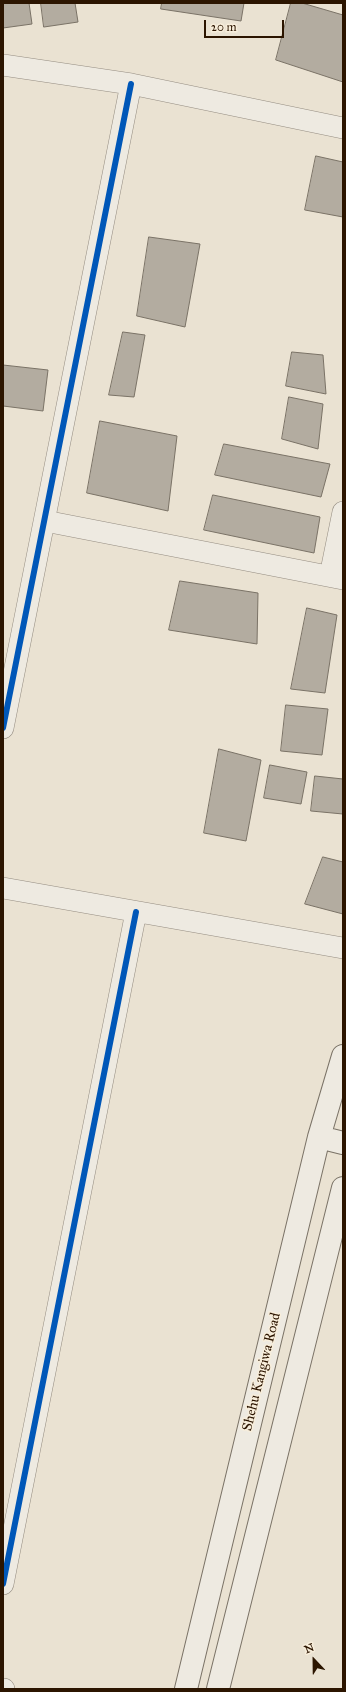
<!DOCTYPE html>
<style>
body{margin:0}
#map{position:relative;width:346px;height:1692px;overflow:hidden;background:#eae2d2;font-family:"IM FELL Great Primer",serif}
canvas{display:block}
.frame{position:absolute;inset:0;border:4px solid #2c1500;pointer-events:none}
.north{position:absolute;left:294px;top:1640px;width:40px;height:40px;-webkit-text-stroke:3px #f8eedb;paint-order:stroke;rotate:338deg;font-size:11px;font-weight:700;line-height:16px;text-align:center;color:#2c1500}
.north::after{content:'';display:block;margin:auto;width:14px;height:18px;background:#2c1500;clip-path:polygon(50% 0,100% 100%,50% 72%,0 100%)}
.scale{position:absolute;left:204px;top:20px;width:80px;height:18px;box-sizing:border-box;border:2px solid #2c1500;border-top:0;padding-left:5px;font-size:12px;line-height:14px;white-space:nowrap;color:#2c1500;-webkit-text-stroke:3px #f8eedb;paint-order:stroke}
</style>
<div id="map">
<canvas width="346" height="1692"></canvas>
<div class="frame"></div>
<div class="north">N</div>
<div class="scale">20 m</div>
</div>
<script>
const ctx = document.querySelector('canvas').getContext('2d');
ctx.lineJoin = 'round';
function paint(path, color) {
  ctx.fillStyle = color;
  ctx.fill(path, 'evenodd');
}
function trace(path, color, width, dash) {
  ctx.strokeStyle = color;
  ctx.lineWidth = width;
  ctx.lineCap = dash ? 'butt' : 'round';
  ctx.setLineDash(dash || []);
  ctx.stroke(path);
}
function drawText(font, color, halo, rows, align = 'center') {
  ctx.font = font + ' "IM FELL Great Primer",serif';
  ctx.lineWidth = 3;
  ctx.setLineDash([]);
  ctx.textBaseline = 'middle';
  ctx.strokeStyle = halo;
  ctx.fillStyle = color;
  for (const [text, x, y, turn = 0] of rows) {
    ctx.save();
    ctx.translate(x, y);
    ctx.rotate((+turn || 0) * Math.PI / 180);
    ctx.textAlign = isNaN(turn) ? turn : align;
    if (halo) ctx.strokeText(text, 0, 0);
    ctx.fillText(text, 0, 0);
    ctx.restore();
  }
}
const building = new Path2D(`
 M3,3H29L32,24L3,28Z
 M41,3H75L78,22L44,27Z
 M162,3H244L241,21L161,9Z
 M291,3H302L343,15V82L276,60Z
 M316,156L343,162V217L305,210Z
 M149,237L200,244L185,327L137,316Z
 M123,332L145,335L134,397L109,395Z
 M292,352L323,355L326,394L286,386Z
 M3,365L48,370L43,411L3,406Z
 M289,397L323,404L318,449L282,439Z
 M100,421L177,436L168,511L87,493Z
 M224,444L330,464L321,497L215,475Z
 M213,495L320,517L314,553L204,530Z
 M180,581L258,593L257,644L169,630Z
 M307,608L337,615L325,693L291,689Z
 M286,705L328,709L322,755L281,751Z
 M219,749L261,760L246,841L204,833Z
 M270,765L307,772L301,804L264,798Z
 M315,776L343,779V814L311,811Z
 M323,857L343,862V914L305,904Z`);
const minor = new Path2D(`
 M3,65L131,84L343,128
 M45,521L343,579
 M330,576L343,512
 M3,728L131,84
 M3,888L343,948
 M3,1584L136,912
 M3,1689H4`);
const secondary = new Path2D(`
 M319,1137L343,1143
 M186,1689L319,1137L343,1056
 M218,1689L343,1188`);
const cycleway = new Path2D(`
 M3,728L131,84
 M3,1584L136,912`);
const streetNames = [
 ["Shehu Kangiwa Road",262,1372,-76]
];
paint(building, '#b3aca0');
trace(building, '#7a7266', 1);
trace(minor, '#958d82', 22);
trace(secondary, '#7a7266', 24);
trace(minor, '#eeeae1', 21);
trace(secondary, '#eeeae1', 22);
trace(cycleway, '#0057b8', 6);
drawText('14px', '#2c1500', '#f8eedb', streetNames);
</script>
